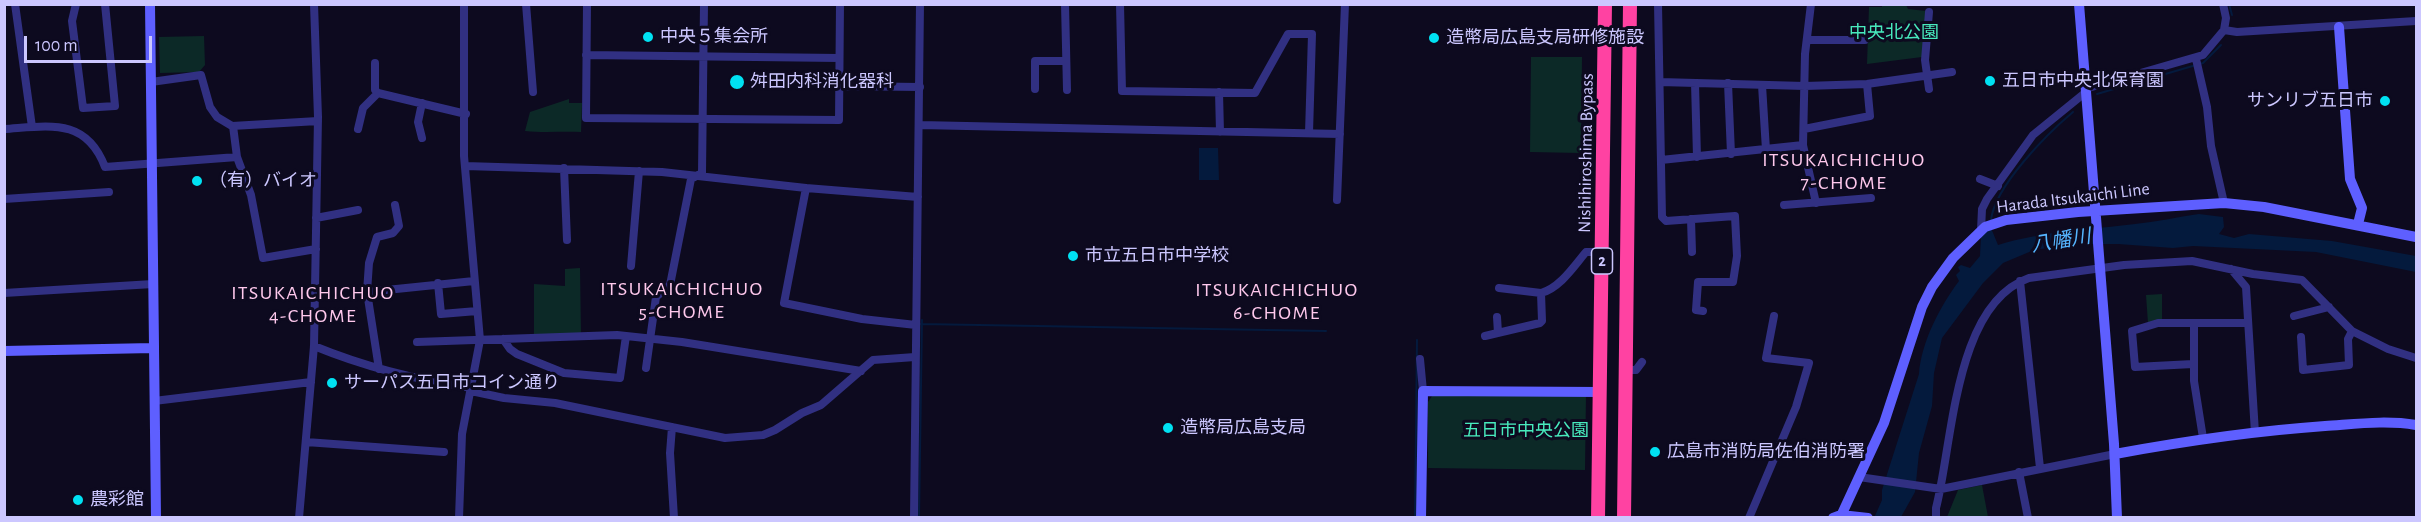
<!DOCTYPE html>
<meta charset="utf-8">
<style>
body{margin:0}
#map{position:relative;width:2421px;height:522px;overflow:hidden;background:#0d0a1f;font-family:"Alegreya Sans",sans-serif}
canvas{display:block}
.frame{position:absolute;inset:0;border:6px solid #ccc7ff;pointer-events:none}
.scale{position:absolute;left:24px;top:36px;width:128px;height:27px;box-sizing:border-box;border:3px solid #ccc7ff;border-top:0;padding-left:8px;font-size:18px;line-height:21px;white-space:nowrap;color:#ccc7ff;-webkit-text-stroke:4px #0d0a1f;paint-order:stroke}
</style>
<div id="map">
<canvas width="2421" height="522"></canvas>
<div class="frame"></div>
<div class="scale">100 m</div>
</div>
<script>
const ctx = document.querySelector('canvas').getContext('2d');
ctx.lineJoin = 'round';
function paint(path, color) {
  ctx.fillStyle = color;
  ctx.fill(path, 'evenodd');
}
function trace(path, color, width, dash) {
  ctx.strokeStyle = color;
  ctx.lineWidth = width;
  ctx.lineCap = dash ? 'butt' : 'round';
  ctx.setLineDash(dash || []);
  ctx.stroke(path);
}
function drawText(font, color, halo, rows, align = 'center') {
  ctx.font = font + ' "Alegreya Sans","Noto Sans JP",sans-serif';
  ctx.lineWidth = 6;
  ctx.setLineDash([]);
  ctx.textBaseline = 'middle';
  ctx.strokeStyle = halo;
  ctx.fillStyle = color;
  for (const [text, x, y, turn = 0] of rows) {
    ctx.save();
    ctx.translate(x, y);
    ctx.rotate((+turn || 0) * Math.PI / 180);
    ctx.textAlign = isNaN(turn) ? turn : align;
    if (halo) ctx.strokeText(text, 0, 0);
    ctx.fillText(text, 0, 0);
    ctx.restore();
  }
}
const green = new Path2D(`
 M1882,5H1906L1908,9L1926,11L1922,57L1867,64L1869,7H1882Z
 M204,36L205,65L199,72L160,73L159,37Z
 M1531,57H1582L1581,153L1530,152Z
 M569,99V103H582L581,132C562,131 545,133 525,131L530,112Z
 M580,268L581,335L534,336V284L565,286V269Z
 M2162,294V320L2148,323L2146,295Z
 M1586,394L1585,470L1428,468V402L1432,396Z
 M1982,485L1988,517H1947L1958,490Z`);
const water = new Path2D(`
 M1199,148H1218L1219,180H1199Z
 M2199,214L2223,217L2224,227L2219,234L2234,238L2249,234L2332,241L2416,256V272L2316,252L2193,246L2173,248L2118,244H2075L2034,250L2003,263L1983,283L1942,338L1934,373L1932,406L1919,453L1915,492L1901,517L1874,518L1882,500V490L1919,374C1921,343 1940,306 1959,281L1956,275L1960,271L1958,267L1961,265L1970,268L1980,256L1981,236L1991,228L1998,245C2043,231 2088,230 2135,224C2156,222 2177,217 2199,214Z`);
const stream = new Path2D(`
 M2229,4L2232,15
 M2097,94L2203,63L2221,45
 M1991,220C1995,186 2047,134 2073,112
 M921,324L1326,331
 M919,518L922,320
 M1415,518L1417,340`);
const street = new Path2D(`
 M15,4L32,127
 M76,4L72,21L83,108L115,106L105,4
 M526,4L533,92
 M587,4L586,118L839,120L840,4
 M1065,4L1067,90
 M1120,4L1122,91L1255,93L1288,34H1312L1309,133
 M1658,4L1662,217L1666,221L1735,216L1737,256L1733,282H1698L1696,310L1703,311
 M1811,4L1805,54L1803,145L1816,203
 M1929,12L1925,60L1929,89
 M2224,30L2237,32L2416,21
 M1808,40H1865
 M586,55L839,58
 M2196,59L2207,107L2211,146L2224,203
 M375,63V90L378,93L466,114
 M151,82L201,75L210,107L217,117L232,126L318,121
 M1660,82L1805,86L1867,84L1952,72
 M1695,83L1697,157
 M1728,83L1731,154
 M1762,85L1766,150
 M839,86L920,87
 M1035,89V61H1066
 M2085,89L2203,55L2224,30L2226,18L2223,4
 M1219,92L1220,132
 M920,125L1340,134
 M233,126L237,157L251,195L263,258L316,249
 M4,129C49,126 86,117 105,167L237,157
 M358,129L363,108L378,93
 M1804,129L1870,116L1867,84
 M422,138L418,122L422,103
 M1661,160L1803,145
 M465,166L662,172L806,188L918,197
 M564,168L567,240
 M1980,179L1998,186
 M806,188L784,303L862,319L916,325
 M4,199L109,192
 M1337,200L1345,4
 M1784,205L1871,198
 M316,218L358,210
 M1691,219L1692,252
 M1981,230L1982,209L1987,199L2033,135L2086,92
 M631,266L639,171
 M2231,269L2246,287L2255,433
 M2020,281L2040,468
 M438,283L441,314L477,311
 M1499,288L1541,293
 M367,292L369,263L377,237L393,233L399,226L395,205
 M4,293L153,284
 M2294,316L2329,307
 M1497,317L1498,333
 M2194,324V381L2203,438
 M1485,336L1540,323L1542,321L1541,293C1560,288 1574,266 1586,252H1602
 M2301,337L2303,370L2349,365L2348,339L2352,331
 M503,339L510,349L517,354L564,373L620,378L626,336
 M417,342L617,335L682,342L861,371
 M314,346C365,367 417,380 472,388
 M1420,359L1423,391
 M2193,364L2135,367L2132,331L2158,323H2247
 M646,368L656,297L670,285L691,179L702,173L704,4
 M379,369L367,292L474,281
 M1626,370H1636L1642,362
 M471,391L504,398L555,403L725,438L763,435L775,430L802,413L821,405L873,360L915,357
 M154,401L311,382
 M672,427L670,453L674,518
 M306,442L444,452
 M2019,472L2028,518
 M1859,477L1941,489L2115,454
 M299,518L314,346L318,117L314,4
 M459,518L462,434L480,340L464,156V4
 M914,518L920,4
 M1749,518L1796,407L1809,363L1766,358L1774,316
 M1936,518V508C1953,443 1954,304 2029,278L2124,265L2192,261L2253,274L2302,280L2352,331L2388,349L2416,358`);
const secondary = new Path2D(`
 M150,4L156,518
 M2079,4L2114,444L2117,518
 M2339,27L2350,179L2362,208L2358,224
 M4,351L153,348
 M2115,454C2185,441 2254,431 2325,426C2356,424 2386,420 2416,425
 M1421,518L1423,391L1601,392
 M1833,518L1841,515L1868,518
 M1840,518L1884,423L1922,307L1932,287L1953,258L1985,227L2006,220L2078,212L2224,203L2264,207L2416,237`);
const highway = new Path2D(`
 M1598,518L1605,4
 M1624,518L1630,4`);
const markers = [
 [648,37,6,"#00e1f2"],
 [1434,38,6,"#00e1f2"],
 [1990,81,6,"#00e1f2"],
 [737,82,8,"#00e1f2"],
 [2385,101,6,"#00e1f2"],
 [197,181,6,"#00e1f2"],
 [1073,256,6,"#00e1f2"],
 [332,383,6,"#00e1f2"],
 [1168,428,6,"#00e1f2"],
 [1655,452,6,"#00e1f2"],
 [78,500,6,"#00e1f2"]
];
const shields = [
 [1602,261,21]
];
const shieldNames = [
 ["2",1602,261]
];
const parkNames = [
 ["中央北公園",1894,33],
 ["五日市中央公園",1526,431]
];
const poiNames = [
 ["中央５集会所",660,37],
 ["造幣局広島支局研修施設",1446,38],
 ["五日市中央北保育園",2002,81],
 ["舛田内科消化器科",750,82],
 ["サンリブ五日市",2373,101,"right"],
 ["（有）バイオ",209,181],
 ["市立五日市中学校",1085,256],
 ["サーパス五日市コイン通り",344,383],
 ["造幣局広島支局",1180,428],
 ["広島市消防局佐伯消防署",1667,452],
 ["農彩館",90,500]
];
const streetNames = [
 ["Nishihiroshima Bypass",1586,153,-89],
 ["Harada Itsukaichi Line",2073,198,-7]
];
const neighbourhoodNames = [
 ["ITSUKAICHICHUO",1844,160],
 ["7-CHOME",1844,183],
 ["ITSUKAICHICHUO",682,289],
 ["5-CHOME",682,312],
 ["ITSUKAICHICHUO",1277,290],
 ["6-CHOME",1277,313],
 ["ITSUKAICHICHUO",313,293],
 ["4-CHOME",313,316]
];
const waterNames = [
 ["八幡川",2061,241,-9]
];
paint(green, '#0c2927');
paint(water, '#041a3d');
trace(stream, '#041a3d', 2);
trace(street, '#313082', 8);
trace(secondary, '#5e5fff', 10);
trace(highway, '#ff42a2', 14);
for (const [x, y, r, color] of markers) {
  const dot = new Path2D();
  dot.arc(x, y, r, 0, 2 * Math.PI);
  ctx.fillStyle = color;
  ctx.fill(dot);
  trace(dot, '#0d0a1f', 2);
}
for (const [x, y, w] of shields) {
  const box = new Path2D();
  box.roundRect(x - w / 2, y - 13, w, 26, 4.5);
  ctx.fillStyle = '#0d0a1f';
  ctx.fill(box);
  trace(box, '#ccc7ff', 1.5);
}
drawText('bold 16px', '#ccc7ff', null, shieldNames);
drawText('18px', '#48eabd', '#0d0a1f', parkNames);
drawText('18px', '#ccc7ff', '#0d0a1f', poiNames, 'left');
drawText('18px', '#ccc7ff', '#0d0a1f', streetNames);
ctx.letterSpacing = '1.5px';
drawText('20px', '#ffc9ed', '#0d0a1f', neighbourhoodNames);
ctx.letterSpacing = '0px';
drawText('italic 20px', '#55b5ff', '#0d0a1f', waterNames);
</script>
